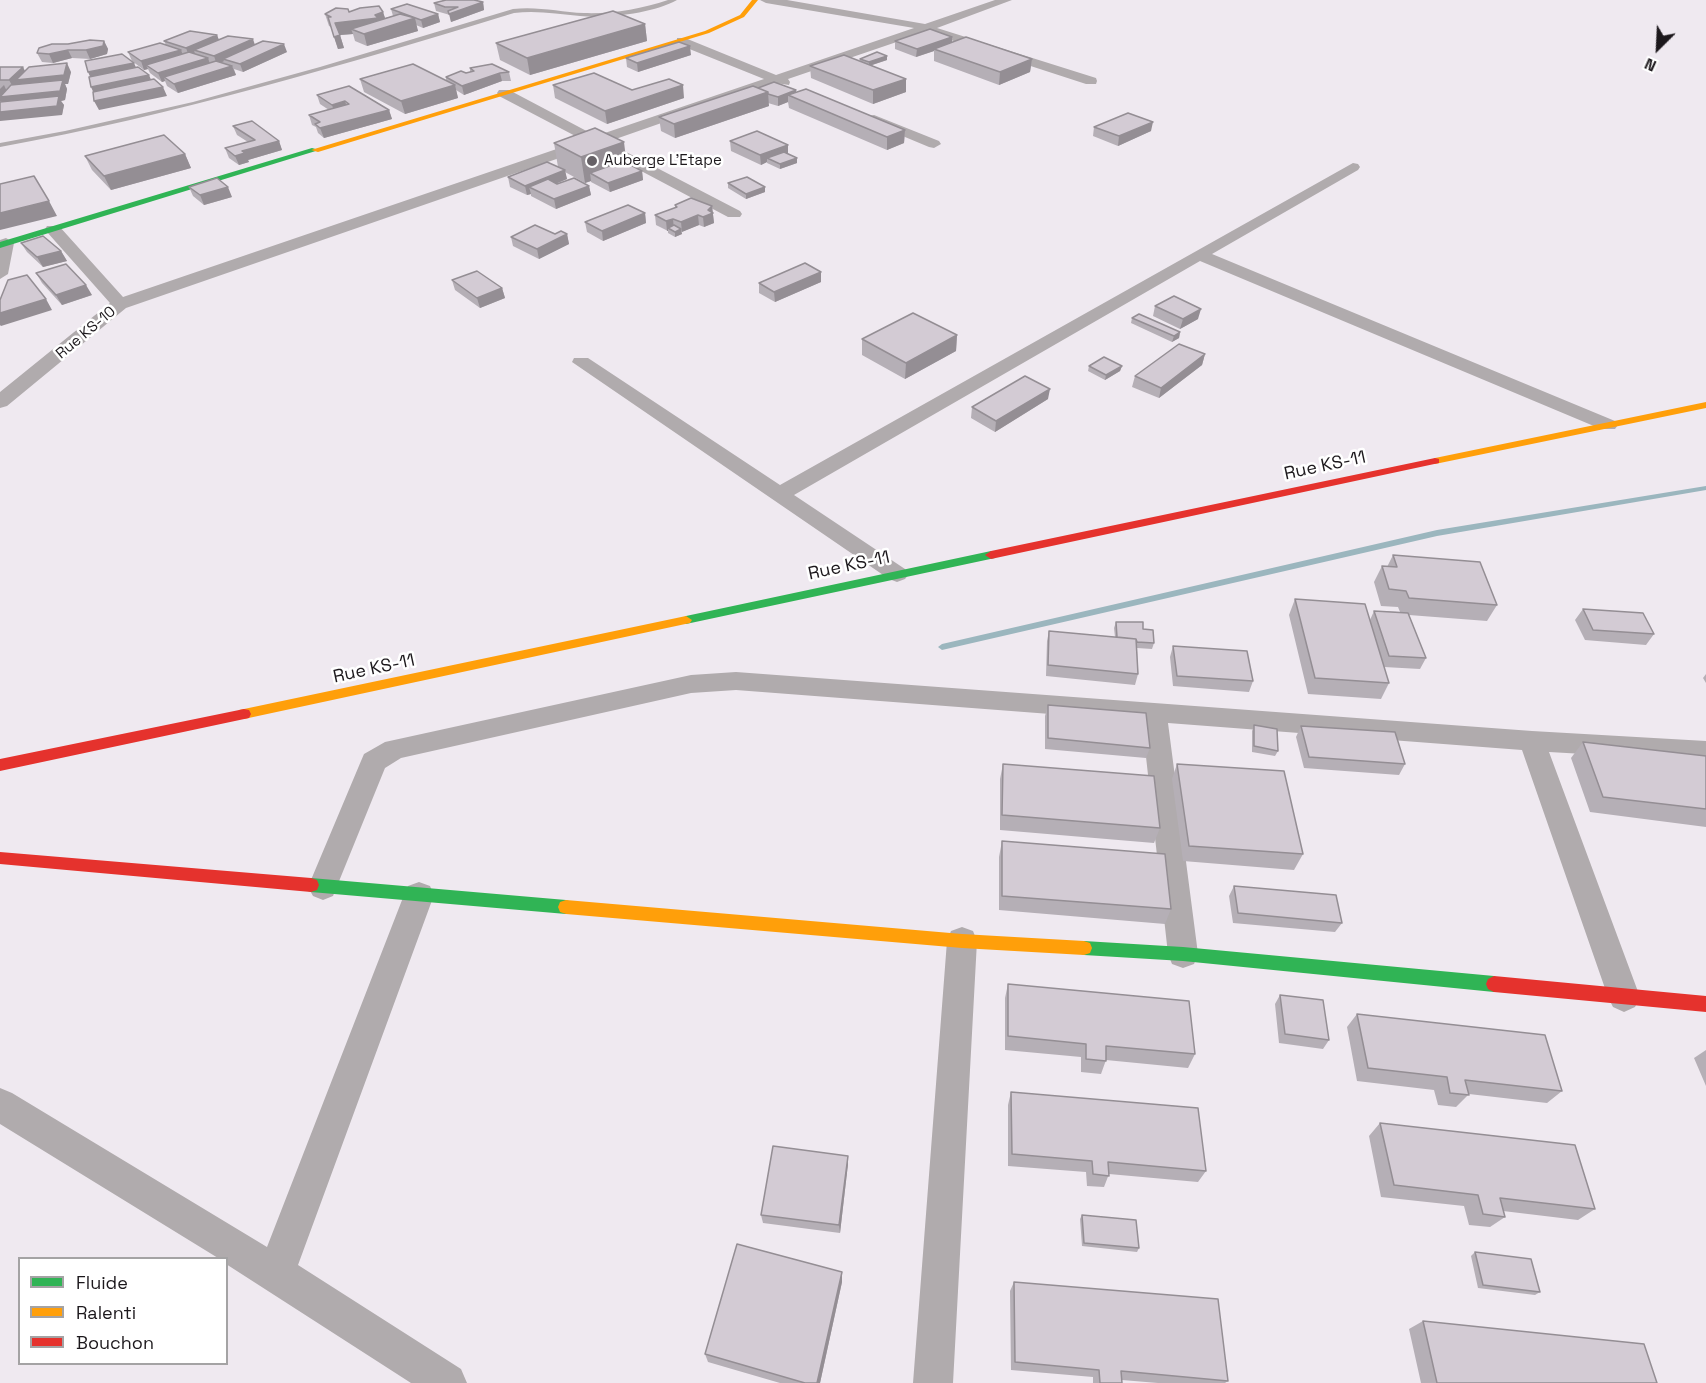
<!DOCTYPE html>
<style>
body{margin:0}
#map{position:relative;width:1706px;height:1383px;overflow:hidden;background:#efe9f0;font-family:"Space Grotesk",sans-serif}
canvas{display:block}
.legend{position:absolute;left:18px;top:1257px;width:210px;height:108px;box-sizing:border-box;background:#fff;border:2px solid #a4a3a4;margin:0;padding:8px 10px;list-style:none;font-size:18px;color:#1c181c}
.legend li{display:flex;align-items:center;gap:12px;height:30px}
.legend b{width:30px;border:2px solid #a4a3a4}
.north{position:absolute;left:1628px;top:18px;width:60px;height:60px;-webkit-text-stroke:4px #fff;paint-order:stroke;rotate:204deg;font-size:16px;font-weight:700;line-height:24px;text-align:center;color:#1c181c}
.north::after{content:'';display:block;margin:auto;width:21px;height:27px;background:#1c181c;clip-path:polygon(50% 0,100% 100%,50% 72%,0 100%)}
</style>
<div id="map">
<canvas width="1706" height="1383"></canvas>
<ul class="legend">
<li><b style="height:8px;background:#30b455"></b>Fluide</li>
<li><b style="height:8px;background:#ff9f0a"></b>Ralenti</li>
<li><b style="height:8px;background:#e5322d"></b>Bouchon</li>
</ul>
<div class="north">N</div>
</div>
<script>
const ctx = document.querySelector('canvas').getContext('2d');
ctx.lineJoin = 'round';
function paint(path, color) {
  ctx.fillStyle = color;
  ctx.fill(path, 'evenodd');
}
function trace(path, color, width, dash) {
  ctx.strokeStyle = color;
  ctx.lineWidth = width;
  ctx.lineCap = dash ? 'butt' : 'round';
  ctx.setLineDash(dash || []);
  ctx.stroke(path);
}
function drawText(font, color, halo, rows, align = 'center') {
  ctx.font = font + ' "Space Grotesk",sans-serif';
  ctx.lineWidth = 5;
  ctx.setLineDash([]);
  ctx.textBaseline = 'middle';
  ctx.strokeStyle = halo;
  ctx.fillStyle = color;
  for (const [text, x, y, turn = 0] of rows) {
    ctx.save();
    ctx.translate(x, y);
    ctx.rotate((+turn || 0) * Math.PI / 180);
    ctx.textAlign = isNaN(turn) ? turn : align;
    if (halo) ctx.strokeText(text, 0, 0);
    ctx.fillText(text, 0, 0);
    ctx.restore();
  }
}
const stream = new Path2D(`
 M1706,486V490L1437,536L942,650L938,647L942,644L1437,530Z`);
const lane = new Path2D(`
 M668,0H677C654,13 607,19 580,16C558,14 536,10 514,13C344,65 175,115 0,147V143L65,131L193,102L320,67L513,9C537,6 560,12 584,13C612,14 641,9 668,0Z`);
const street = new Path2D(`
 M760,0H787L925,24L995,0H1012L937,28L1096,78L1097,81L1096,84H1086L926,32L788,79L790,82L789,85L776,83L607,142L740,211L742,214L740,217H728L594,146L126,308L7,406L0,408V392L110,303L47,232L45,229L47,226H59L123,297L583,140L499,96L497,93L499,90H509L596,136L764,79L677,44V38H685L776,75L914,28L766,3Z
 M874,115L939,141L941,144L934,148L929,147L869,122L867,119L869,116Z
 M1353,163L1358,164L1360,167L1358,170L1212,254L1615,421L1618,425L1615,429H1601L1200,261L794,495L905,569L909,574L905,579L897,582L889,579L572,362L574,358H588L780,485Z
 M6,238L14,243L8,274L0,279V240Z
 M736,672L1532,731L1706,741V761L1549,752L1640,997L1635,1007L1624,1012L1613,1007L1608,997L1522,750L1168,723L1198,954L1194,964L1183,968L1172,964L1168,954L1142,721L736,690L691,693L401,758L385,768L333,896L323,900L313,896L308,887L361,761L364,754L385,742L691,675Z
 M419,882L430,886L434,895L298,1265L461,1369L467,1383H411L226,1264V1258H218L0,1124V1088L12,1093L267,1247L404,895L408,886Z
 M962,927L973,931L977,941L953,1383H913L947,941L951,931Z`);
const fast = new Path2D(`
 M312,148L319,150L0,248V242Z
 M991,551L997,555L995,558L686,624L680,620L686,616Z
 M311,878L566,900L572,902L574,907L572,912L566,914L311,892L305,890L303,885L305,880Z
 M1084,941L1183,947L1494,976L1500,979L1502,984L1500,989L1494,992L1183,961L1084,955L1078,953L1076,948L1078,943Z`);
const slow = new Path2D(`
 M752,0H758L744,17L709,33L318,152L311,150L705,31L740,15Z
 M1706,402V408L1435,464L1430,461L1435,458Z
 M686,616L692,620L690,623L244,719L239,718L237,714L239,710L244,709Z
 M566,900L962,934L1084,941L1090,943L1092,948L1090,953L1084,955L962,948L566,914L560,912L558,907L560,902Z`);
const jam = new Path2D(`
 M1435,458L1439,459V463L991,559L985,555L991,551Z
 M244,709L249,710L251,714L249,718L0,771V759Z
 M0,852L311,878L317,880L319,885L317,890L311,892L0,864Z
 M1494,976L1706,996V1012L1494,992L1488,989L1486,984L1488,979Z`);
const wall = new Path2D(`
 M483,2L484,10L451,22L450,15L436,11L434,3Z
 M391,9L438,14L440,22L423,28L416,25L418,31L367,46L355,41L353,34L340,35L344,48L338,49L331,27L329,26L325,14L349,12H383L385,18L393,16Z
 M645,24L647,41L530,75L500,60L496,43Z
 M217,35L219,40L255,45L287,52L243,72L234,69L236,75L178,93L167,86L165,81L162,82L150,73L148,69L144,70L132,61L128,52L166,45L164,41Z
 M104,41L108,49L107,54L90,59L72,58L53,63L42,62L37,53Z
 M895,41L952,42L1032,59L1030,72L999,85L934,61V51L916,57L895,49Z
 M691,55L638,72L627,67L626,58Z
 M860,59L887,60L872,65L906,92L873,104L811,78L810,66L860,61Z
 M0,67H23L25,71L71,72L68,84H65L67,89L65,100L61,101L64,105L62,115L2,102L1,101L0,102Z
 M470,68L509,72L511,81H502L464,95L456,90L458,98L405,114L364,92L360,79L446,80V77L470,72Z
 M553,85L684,98L607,124L555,98Z
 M758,88L796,90V92L905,130L904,143L887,150L789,108L788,102L778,106L768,103L769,106L675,138L661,131L659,117Z
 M317,95L389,110L392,119L324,138L318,133L316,127L312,125L309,115L329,110L320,104Z
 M233,126L279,141L282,150L248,160L249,162L239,165L229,158L225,148L248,142L237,135Z
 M1094,127L1151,131L1118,146L1093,136Z
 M730,141L788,154L797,158V163L780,169L767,163V162L761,165L731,151Z
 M554,143L642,171L643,180L610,192L591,182V181L585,183L565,172L567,179L556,184L589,186L591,195L556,209L531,196V194L527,195L510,187L508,177L558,167Z
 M185,154L191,168L111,190L92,170L85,156Z
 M728,183L765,192L746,199L728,188Z
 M189,187L232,197L204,205L193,196Z
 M675,205L712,206L714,223L704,227L699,225L681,232L682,234L675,237L668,233V231L656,225L655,215L675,208Z
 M645,213L646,223L603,241L587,232L585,222Z
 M567,234L569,244L539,259L513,246L511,237Z
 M21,243L61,251L67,261L43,267L27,252Z
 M36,273L92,295L62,305L42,283Z
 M452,280L502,288L505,298L480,308L455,290Z
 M821,282L775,302L759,293V283Z
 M1155,306L1198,319L1180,329L1153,316Z
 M1132,318L1180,332L1179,338L1172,342L1131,323Z
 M957,335L956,351L905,379L862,355V339Z
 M1205,354L1202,365L1159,398L1132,387L1135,376Z
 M1089,366H1122L1120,371L1105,380L1088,371Z
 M1048,399L995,432L971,418L972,407Z
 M1393,555L1497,605L1487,621L1409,615L1426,658L1420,669L1384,667L1389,683L1381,699L1308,694L1289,615L1295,599L1370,620L1374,611L1400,612L1398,607L1381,606L1374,582L1382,566L1387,567Z
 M1583,609L1654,634L1646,645L1585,640L1575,620Z
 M1116,622L1143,629L1154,643L1152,649L1137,648L1138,674L1135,685L1046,676L1047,641L1049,631L1115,637L1114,628Z
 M1173,646L1253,681L1249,692L1173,686L1170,657Z
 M1706,674V683L1703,678Z
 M1048,705L1150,748L1146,758L1045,749V716Z
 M1254,725L1278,751L1275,756L1252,752V731Z
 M1301,726L1405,764L1399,775L1304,768L1296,737Z
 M1583,742L1706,756V827L1590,812L1571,758Z
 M1003,764L1160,828L1154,843L1000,830V779Z
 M1177,764L1303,854L1294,870L1183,861L1172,779Z
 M1002,841L1171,909L1165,924L999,910V857Z
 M1234,886L1342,923L1335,932L1233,923L1229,896Z
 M1008,984L1195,1054L1188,1068L1106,1060L1101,1074L1081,1072V1057L1005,1050V998Z
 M1280,995L1329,1040L1323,1049L1279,1043L1275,1004Z
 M1357,1014L1562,1091L1547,1103L1469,1094L1456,1107L1438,1105L1434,1090L1357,1081L1347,1027Z
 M1706,1050V1086L1694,1058Z
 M1011,1092L1206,1171L1198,1182L1109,1174L1104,1187L1087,1186L1086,1172L1008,1166V1105Z
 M1380,1123L1595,1209L1578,1220L1503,1211L1505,1217L1490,1227L1469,1225L1464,1206L1381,1197L1369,1136Z
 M848,1156V1164L840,1233L763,1223L761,1215Z
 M1082,1215L1139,1248L1137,1252L1082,1246L1080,1219Z
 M1475,1252L1540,1292L1535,1295L1478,1288L1471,1256Z
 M842,1272V1282L820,1383H780L708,1362L705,1354Z
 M1014,1282L1228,1381L1225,1383H1158L1122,1380V1383H1093V1377L1011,1370L1010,1291Z
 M1423,1321L1657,1383H1421L1409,1329Z`);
const shadedWall = new Path2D(`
 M483,2L484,10L451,22L449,14Z
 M383,12L387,24L415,18L418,31L367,46L364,34L351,29L353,34L340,35L344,48L338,49L334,37L335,23L375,15Z
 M438,14L440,22L423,28L421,20Z
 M645,24L647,41L530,75L527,58Z
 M217,35L220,43L194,50L195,54L189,56L186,48Z
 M952,37V46L934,49V51L916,57L917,49Z
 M253,39L256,48L223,59L224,61L217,65L214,56Z
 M104,41L108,49L107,54L90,59L86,50Z
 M284,44L287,52L243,72L240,64Z
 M690,46L691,55L638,72L637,63Z
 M68,50L72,58L53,63L49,54Z
 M181,50L184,58L146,65L148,69L144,70L141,61Z
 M887,56V60L869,66V62Z
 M208,58L211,67L164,77L165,81L162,82L158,73Z
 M1032,59L1030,72L999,85L1000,72Z
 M67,63L71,72L68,84H65L67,89L65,100L61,101L64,105L62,115L0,121V112L4,106L1,101L0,102V89L4,85L8,94L14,89L9,80L23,67L27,76Z
 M134,63L138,72L92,81L88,72Z
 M232,66L236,75L178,93L174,84Z
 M500,73L502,81L464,95L462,86Z
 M149,75L153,84L95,96L91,87Z
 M906,79V92L873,104V90Z
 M455,85L458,98L405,114L401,101Z
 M683,85L684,98L607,124L605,111Z
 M163,87L167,96L99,110L94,101Z
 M796,90V98L788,95V102L778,106V97Z
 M768,92L769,106L675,138L674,124Z
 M345,101L348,110L335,114L332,105Z
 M389,110L392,119L324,138L320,128Z
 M1153,122L1151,131L1118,146L1119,136Z
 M905,130L904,143L887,150V137Z
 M279,141L282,150L248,160L249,162L239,165L235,156L242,151Z
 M624,142L627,167L590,173L591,181L585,183L581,157Z
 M788,145V154L767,158V162L761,165L760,155Z
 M185,154L191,168L111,190L104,176Z
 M797,158V163L780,169V164Z
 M565,170L567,179L538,191L529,187L531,194L527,195L525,186Z
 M642,171L643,180L610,192L608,183Z
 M589,186L591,195L556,209L554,199Z
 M228,187L232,197L204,205L200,195Z
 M765,187V192L746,199V194Z
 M49,201L57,216L0,230V213Z
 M712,206L714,223L704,227L703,217Z
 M645,213L646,223L603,241L602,231Z
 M698,215L699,225L682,232L681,222Z
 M673,219L674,229L668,228V231H667L666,221Z
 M681,229L682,234L675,237V232Z
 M567,234L569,244L539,259L537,249Z
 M61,251L67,261L43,267L37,257Z
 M821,272V282L775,302L774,292Z
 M86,285L92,295L62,305L56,295Z
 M502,288L505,298L480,308L477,298Z
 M46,299L52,310L1,326L0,325V313Z
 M1201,309L1198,319L1180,329L1183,319Z
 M1180,332L1179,338L1172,342L1174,336Z
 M957,335L956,351L905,379L906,363Z
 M1205,354L1202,365L1159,398L1161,388Z
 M1122,366L1120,371L1105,380L1106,375Z
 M1050,389L1048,399L995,432L996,421Z
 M848,1156V1164L840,1233L839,1225Z
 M842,1272V1282L820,1383H817Z`);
const building = new Path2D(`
 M446,0H474L483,2L449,14L448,11L458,7H445L434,3Z
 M407,4L438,14L421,20L391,9Z
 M379,6L383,12L375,15L378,18L335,23L340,35L334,37L328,17H331L325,14L336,8L348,9L349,12L360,8Z
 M613,11L645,24L527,58L496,43Z
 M400,14L415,18L364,34L351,29Z
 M930,29L952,37L917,49L895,41Z
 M190,31L217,35L186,48L164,41Z
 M228,36L253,39L214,56L194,50Z
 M966,37L1032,59L1000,72L934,49Z
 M90,40L104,41L103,46L86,50H68L49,54L37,53L39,48L52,44H68Z
 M263,41L284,44L240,64L223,59Z
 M679,42L690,46L637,63L626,58Z
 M160,43L181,50L141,61L128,52Z
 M189,52L208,58L158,73L146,65Z
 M877,52L887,56L869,62L860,59Z
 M122,54L134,63L88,72L85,61Z
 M844,55L906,79L873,90L810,66Z
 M216,61L232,66L174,84L164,77Z
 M67,63L64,75L16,80L29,67Z
 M413,64L455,85L401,101L360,79Z
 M492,64L509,72L500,73L462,86L446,77L461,71L466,73L474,71L470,68Z
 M0,67H23L9,80H0Z
 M138,67L149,75L91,87L89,77Z
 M594,73L632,90L669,79L683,85L605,111L553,85Z
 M154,79L163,87L94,101L93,92Z
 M63,80L60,91L0,97L11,85Z
 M774,82L796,90L778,97L768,94V92L758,88Z
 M349,86L389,110L320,128L315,124L320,122L309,115L349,104L345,101L332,105L317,95Z
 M753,86L768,92L674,124L659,117Z
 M806,89L905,130L887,137L788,95Z
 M59,96L57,106L0,112V102Z
 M1128,113L1153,122L1119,136L1094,127Z
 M252,121L279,141L242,151L245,153L235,156L225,148L255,140L233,126Z
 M595,128L624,142L581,157L554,143Z
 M757,131L788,145L760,155L730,141Z
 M164,135L185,154L104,176L85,156Z
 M784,152L797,158L780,164L767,158Z
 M623,161L642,171L608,183L590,173Z
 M547,162L565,170L525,186L508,177Z
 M34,176L49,201L0,213V184Z
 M747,177L765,187L746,194L728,183Z
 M217,178L228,187L200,195L189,187Z
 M574,178L589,186L554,199L529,187L548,179L557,184Z
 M691,198L712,206L708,210L713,213L703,217L698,215L681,222L673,219L666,221L655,215L677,207L675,205Z
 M628,205L645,213L602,231L585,222Z
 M535,225L555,234L561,231L567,234L537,249L511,237Z
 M674,225L681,229L675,232L668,228Z
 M43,236L61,251L37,257L21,243Z
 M805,263L821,272L774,292L759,283Z
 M66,264L86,285L56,295L36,273Z
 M477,271L502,288L477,298L452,280Z
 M27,275L46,299L0,313V300L8,280Z
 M1174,296L1201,309L1183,319L1155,306Z
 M913,313L957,335L906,363L862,339Z
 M1139,314L1180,332L1174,336L1132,318Z
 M1179,344L1205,354L1161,388L1135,376Z
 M1104,357L1122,366L1106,375L1089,366Z
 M1025,376L1050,389L996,421L972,407Z
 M1393,555L1480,562L1497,605L1409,598L1406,591L1389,589L1382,566L1397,567Z
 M1295,599L1365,604L1389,683L1315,678Z
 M1583,609L1643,613L1654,634L1593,630Z
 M1374,611L1408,613L1426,658L1389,656Z
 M1116,622H1143V629L1153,630L1154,643L1137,642L1136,639L1117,637Z
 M1049,631L1136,639L1138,674L1048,665Z
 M1173,646L1247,651L1253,681L1177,676Z
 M1048,705L1146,713L1150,748L1048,738Z
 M1254,725L1277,729L1278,751L1254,746Z
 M1301,726L1395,732L1405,764L1309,757Z
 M1583,742L1706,756V809L1603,797Z
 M1003,764L1154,776L1160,828L1002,815Z
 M1177,764L1284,771L1303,854L1189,846Z
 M1002,841L1165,854L1171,909L1002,896Z
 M1234,886L1336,895L1342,923L1238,913Z
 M1008,984L1189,1001L1195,1054L1106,1046V1061L1086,1059V1044L1008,1036Z
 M1280,995L1323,1000L1329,1040L1285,1034Z
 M1357,1014L1545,1035L1562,1091L1465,1080L1469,1095L1450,1093L1447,1077L1368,1068Z
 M1011,1092L1198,1108L1206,1171L1108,1162L1109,1176L1093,1174L1092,1161L1012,1154Z
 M1380,1123L1575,1145L1595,1209L1500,1198L1505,1217L1483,1214L1478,1195L1394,1185Z
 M773,1146L848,1156L839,1225L761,1215Z
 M1082,1215L1136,1220L1139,1248L1084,1243Z
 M737,1244L842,1272L817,1383H805L705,1354Z
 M1475,1252L1531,1259L1540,1292L1483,1285Z
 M1014,1282L1218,1299L1228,1381L1121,1371L1122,1383H1100L1099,1370L1015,1362Z
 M1423,1321L1644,1344L1657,1383H1437Z`);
const markers = [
 [592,161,6,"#666166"]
];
const farPoinames = [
 ["Auberge L'Etape",604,161]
];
const farStreetnames = [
 ["Rue KS-10",86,333,-40]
];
const streetNames = [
 ["Rue KS-11",1325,466,-12],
 ["Rue KS-11",849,566,-12],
 ["Rue KS-11",374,669,-12]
];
paint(stream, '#9bb6be');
paint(lane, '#b0abad');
paint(street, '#b0abad');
paint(fast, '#30b455');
paint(slow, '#ff9f0a');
paint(jam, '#e5322d');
paint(wall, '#b5afb6');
paint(shadedWall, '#948e94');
paint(building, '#d3cbd4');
trace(building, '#948e94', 1.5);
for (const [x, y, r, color] of markers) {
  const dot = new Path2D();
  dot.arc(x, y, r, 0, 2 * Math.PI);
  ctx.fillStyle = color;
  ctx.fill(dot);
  trace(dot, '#fff', 2);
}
drawText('15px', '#1c181c', '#fff', farPoinames, 'left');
drawText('15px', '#1c181c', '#fff', farStreetnames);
drawText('18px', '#1c181c', '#fff', streetNames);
</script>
